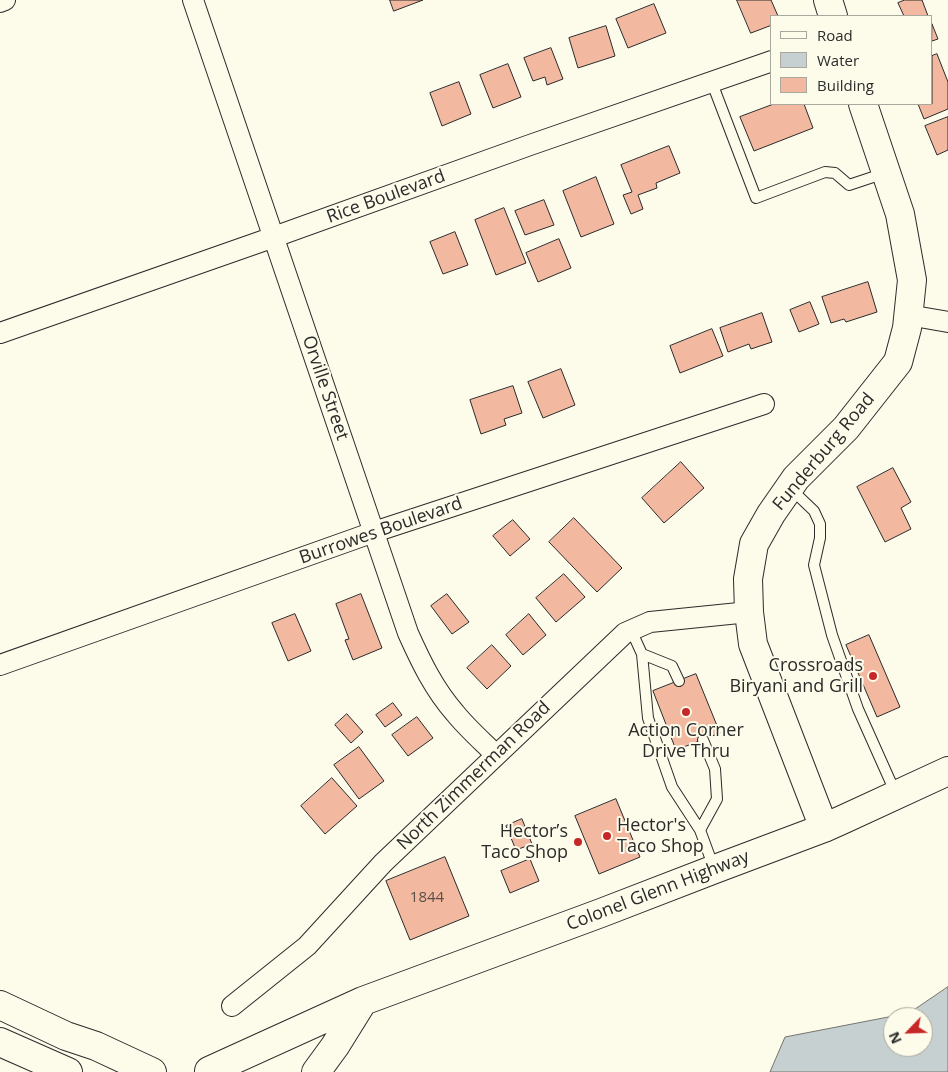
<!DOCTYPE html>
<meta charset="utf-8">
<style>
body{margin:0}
#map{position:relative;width:948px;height:1072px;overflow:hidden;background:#fdfbea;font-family:"Open Sans",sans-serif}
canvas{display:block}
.legend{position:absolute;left:770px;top:15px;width:162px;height:90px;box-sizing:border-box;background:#fdfbea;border:1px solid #a9a89e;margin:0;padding:6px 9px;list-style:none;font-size:15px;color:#2b2b2b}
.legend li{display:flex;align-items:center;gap:10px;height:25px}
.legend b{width:25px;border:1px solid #a9a89e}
.north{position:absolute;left:883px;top:1007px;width:50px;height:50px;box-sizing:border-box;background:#fdfbea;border:1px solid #a9a89e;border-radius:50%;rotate:246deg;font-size:14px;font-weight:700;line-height:20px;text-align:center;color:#2b2b2b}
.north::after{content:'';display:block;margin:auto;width:18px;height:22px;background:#c62828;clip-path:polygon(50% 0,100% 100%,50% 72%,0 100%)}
</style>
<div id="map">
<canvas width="948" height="1072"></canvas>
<ul class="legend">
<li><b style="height:6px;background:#fdfbea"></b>Road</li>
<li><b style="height:14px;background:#c7d0d0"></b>Water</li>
<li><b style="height:14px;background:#f2b8a0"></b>Building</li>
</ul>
<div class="north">N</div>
</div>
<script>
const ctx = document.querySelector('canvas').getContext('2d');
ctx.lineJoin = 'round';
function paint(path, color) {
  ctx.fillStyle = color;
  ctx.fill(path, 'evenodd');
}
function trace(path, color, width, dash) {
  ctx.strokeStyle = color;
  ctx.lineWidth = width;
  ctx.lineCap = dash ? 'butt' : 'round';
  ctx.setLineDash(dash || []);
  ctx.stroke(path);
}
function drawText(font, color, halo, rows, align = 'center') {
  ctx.font = font + ' "Open Sans",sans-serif';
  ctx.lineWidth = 4;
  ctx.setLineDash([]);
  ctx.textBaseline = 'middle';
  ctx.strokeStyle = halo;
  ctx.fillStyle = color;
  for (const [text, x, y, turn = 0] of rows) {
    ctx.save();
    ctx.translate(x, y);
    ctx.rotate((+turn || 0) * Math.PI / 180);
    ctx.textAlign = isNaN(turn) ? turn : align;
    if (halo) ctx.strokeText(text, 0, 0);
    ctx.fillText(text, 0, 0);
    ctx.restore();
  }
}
const water = new Path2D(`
 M948,987V1072H770L785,1037L909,1013ZM893,1017H923V1047H893Z`);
const building = new Path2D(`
 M390,0H423L394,11Z
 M737,0H771L778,16H772V25L751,33Z
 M905,0H922L928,16H904L898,3Z
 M654,4L666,33L628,48L616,19Z
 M932,24L938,39L932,41Z
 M606,26L615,56L578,68L569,38Z
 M551,48L563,79L547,85L545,77L533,81L524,58Z
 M937,54L948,82V109L924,119L918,104H932V56Z
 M508,64L521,97L493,108L480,75Z
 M459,82L471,114L442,126L430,93Z
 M774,104H804L813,128L754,151L740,117Z
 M948,117V150L937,155L925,126Z
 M669,146L680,173L656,183L657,188L638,195L643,209L631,214L623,195L632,192L621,165Z
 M596,177L614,224L581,237L563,191Z
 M544,200L554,225L525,235L515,211Z
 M504,208L526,263L496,275L475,220Z
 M455,232L468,265L443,274L430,242Z
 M559,239L571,268L538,282L526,253Z
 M868,282L877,312L846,322L844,319L831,323L822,297Z
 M810,302L819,324L799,332L790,310Z
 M762,313L772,342L751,349L749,344L728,352L720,328Z
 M712,329L723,356L680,373L670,346Z
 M561,369L575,405L543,418L528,382Z
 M513,386L522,413L504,419L506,425L481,434L470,400Z
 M681,462L704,488L664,523L642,498Z
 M893,468L911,502L901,508L911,529L885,542L857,487Z
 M574,518L622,568L597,592L549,542Z
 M513,520L530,539L510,556L493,536Z
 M564,574L585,597L556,622L536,598Z
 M361,594L382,648L353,660L345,640L349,639L336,604Z
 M447,594L469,622L452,634L431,606Z
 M295,614L311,651L288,661L272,623Z
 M529,614L546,635L523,655L506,635Z
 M869,635L900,707L877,717L846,645Z
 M492,645L511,666L487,689L467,668Z
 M696,674L720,733L676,750L653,691Z
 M393,703L402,715L385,727L376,715Z
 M347,714L363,732L351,743L335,725Z
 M417,717L433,738L408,756L392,735Z
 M359,747L384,781L359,799L334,765Z
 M332,778L357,806L325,834L301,806Z
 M616,799L640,857L599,874L575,816Z
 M522,819L532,844L516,850L506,826Z
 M445,857L469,916L410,940L386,881Z
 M530,859L539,881L510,893L501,871Z`);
const lane = new Path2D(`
 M712,83L756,198L825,172L835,173L849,185L885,173
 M790,488L814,511L820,524V538L814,565L832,635L858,709L896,794
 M631,630L642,654L648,718L672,787L700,830L714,868
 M642,654L672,666L679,681
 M700,830L717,799L715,769L703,740`);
const street = new Path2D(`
 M193,0L408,633C421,662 434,689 455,713C467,728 482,741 496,755
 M0,2L5,0
 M908,315L948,322
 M0,333L274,237L530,145L772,61
 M0,665L374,532L764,404
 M232,1006L307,946L383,863L625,633L650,622L749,612`);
const secondary = new Path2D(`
 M828,0L833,16
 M824,828L753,644L749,612L748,579L754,544L771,514L796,478L846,428L898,362L907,328L912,280L900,214L863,104
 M0,1005L66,1036L96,1046L152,1072
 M0,1042L68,1072
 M209,1071L363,1001L601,913L715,869L824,828L844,819L948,771
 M316,1072L335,1046L363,1001`);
const markers = [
 [873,676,5,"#c62828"],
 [686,712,5,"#c62828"],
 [607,836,5,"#c62828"],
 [578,842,5,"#c62828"]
];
const numberNames = [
 ["1844",427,898]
];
const streetNames = [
 ["Rice Boulevard",386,197,-20],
 ["Orville Street",325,388,71],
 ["Funderburg Road",824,452,-50],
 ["Burrowes Boulevard",381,531,-19],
 ["North Zimmerman Road",474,776,-44],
 ["Colonel Glenn Highway",658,891,-21]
];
const poiNames = [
 ["Crossroads",863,666],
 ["Biryani and Grill",863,687],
 ["Action Corner",686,731,"center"],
 ["Drive Thru",686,752,"center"],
 ["Hector's",617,826,"left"],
 ["Taco Shop",617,847,"left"],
 ["Hector’s",568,832],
 ["Taco Shop",568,853]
];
paint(water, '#c7d0d0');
trace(water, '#74746e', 1);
paint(building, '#f2b8a0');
trace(building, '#2b2b2b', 1);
trace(lane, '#2b2b2b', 12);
trace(street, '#2b2b2b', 22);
trace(secondary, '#2b2b2b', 30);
trace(lane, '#fdfbea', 10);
trace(street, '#fdfbea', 20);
trace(secondary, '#fdfbea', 28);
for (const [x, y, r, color] of markers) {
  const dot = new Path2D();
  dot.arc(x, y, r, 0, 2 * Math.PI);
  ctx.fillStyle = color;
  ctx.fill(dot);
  trace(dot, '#fdfbea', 2);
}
drawText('15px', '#5d4e48', null, numberNames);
drawText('18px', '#2b2b2b', '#fdfbea', streetNames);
drawText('18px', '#2b2b2b', '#fdfbea', poiNames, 'right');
</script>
